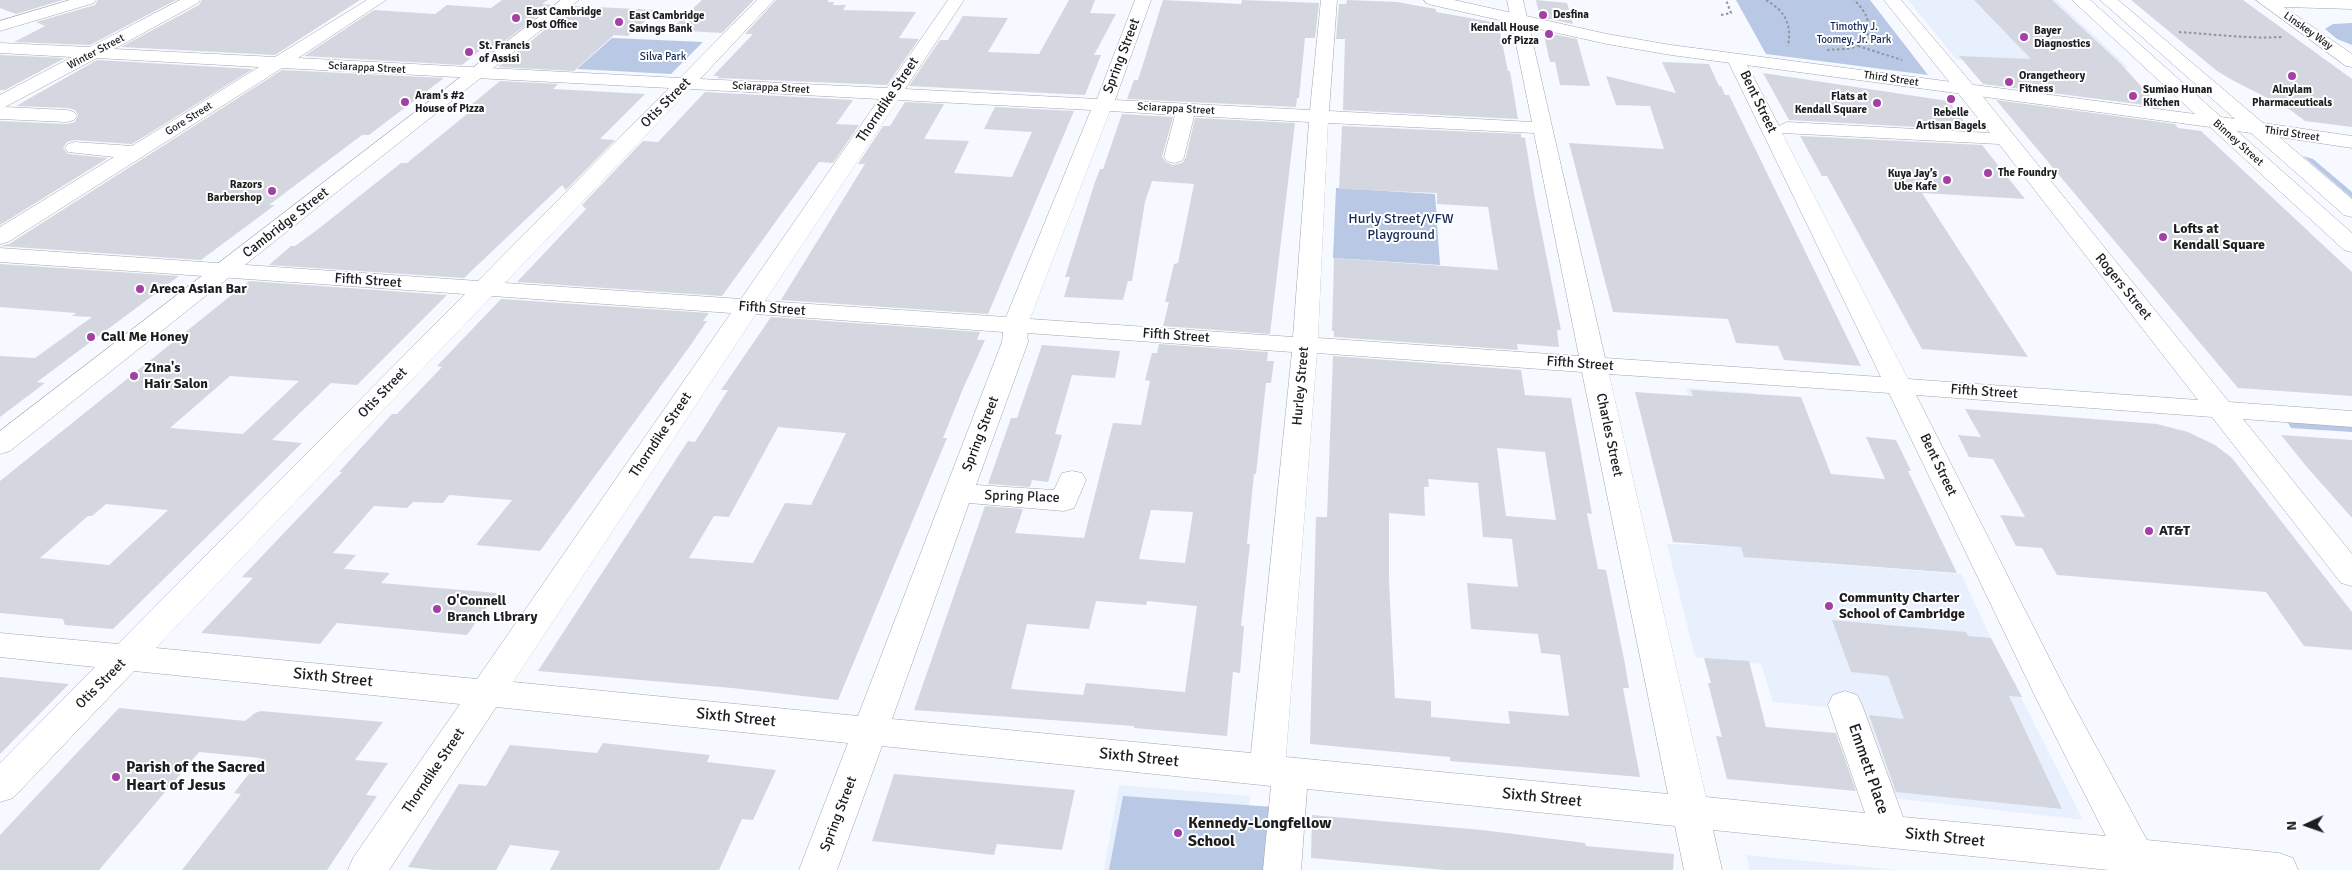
<!DOCTYPE html>
<meta charset="utf-8">
<style>
body{margin:0}
#map{position:relative;width:2352px;height:870px;overflow:hidden;background:#f6f9ff;font-family:Signika,sans-serif}
canvas{display:block}
.north{position:absolute;left:2282px;top:800px;width:50px;height:50px;-webkit-text-stroke:4px #fff;paint-order:stroke;rotate:267deg;font-size:14px;font-weight:700;line-height:20px;text-align:center;color:#1c1d20}
.north::after{content:'';display:block;margin:auto;width:18px;height:22px;background:#1c1d20;clip-path:polygon(50% 0,100% 100%,50% 72%,0 100%)}
</style>
<div id="map">
<canvas width="2352" height="870"></canvas>
<div class="north">N</div>
</div>
<script>
const ctx = document.querySelector('canvas').getContext('2d');
ctx.lineJoin = 'round';
function paint(path, color) {
  ctx.fillStyle = color;
  ctx.fill(path, 'evenodd');
}
function trace(path, color, width, dash) {
  ctx.strokeStyle = color;
  ctx.lineWidth = width;
  ctx.lineCap = dash ? 'butt' : 'round';
  ctx.setLineDash(dash || []);
  ctx.stroke(path);
}
function drawText(font, color, halo, rows, align = 'center') {
  ctx.font = font + ' Signika,sans-serif';
  ctx.lineWidth = 4;
  ctx.setLineDash([]);
  ctx.textBaseline = 'middle';
  ctx.strokeStyle = halo;
  ctx.fillStyle = color;
  for (const [text, x, y, turn = 0] of rows) {
    ctx.save();
    ctx.translate(x, y);
    ctx.rotate((+turn || 0) * Math.PI / 180);
    ctx.textAlign = isNaN(turn) ? turn : align;
    if (halo) ctx.strokeText(text, 0, 0);
    ctx.fillText(text, 0, 0);
    ctx.restore();
  }
}
const built = new Path2D(`
 M1908,0H2056L2129,68L1957,60Z
 M1686,388L1754,393L1816,563L1961,574L1991,638L2083,820L1867,795L1838,708L1773,702L1761,664L1695,657L1667,544L1733,546Z
 M1119,785L1250,796L1243,870H1104Z
 M1746,855L1899,870H1750Z`);
const green = new Path2D(`
 M1736,0H1870L1928,75L1766,54Z
 M2352,23V45L2337,39L2325,29L2333,24Z
 M612,38L703,42L671,74L577,69Z
 M2303,156L2313,159L2352,192V198Z
 M1336,188L1435,194L1440,265L1333,258Z
 M2287,421L2352,426V432L2291,428Z
 M1123,796L1273,807L1266,870H1109Z`);
const building = new Path2D(`
 M0,0H63L16,14L0,8Z
 M98,0H176L90,45L14,42L45,26L36,22L95,5Z
 M202,0H360L275,55L121,47L199,5Z
 M502,0H548L542,4L552,5L488,54L483,48L462,65L304,56L374,10L435,14L447,5L491,8Z
 M702,0H754L722,33L670,30Z
 M776,0H829L827,2H834L833,5H846L843,10L916,12L899,38L919,39L887,85L717,78L719,76H713L753,34H745Z
 M1069,0H1095L1090,13L1116,14L1094,55H1101L1085,95L909,86L940,40H948L963,16L1008,18L988,52L1039,54Z
 M1163,0L1241,4L1242,0L1319,3L1315,38H1305L1299,98H1297L1296,107L1127,99L1134,80H1138Z
 M1347,0L1397,2L1436,9V12L1498,23L1508,71H1510L1518,119L1343,110L1345,39H1336L1339,4H1346Z
 M1536,0L1567,3L1573,24L1540,17Z
 M1974,0H2052L2120,63L2160,107L1983,84L1959,56L2031,59Z
 M2131,0H2243L2352,79V127L2305,121L2289,109L2232,80L2217,71Z
 M575,6L658,10L628,36L614,35L574,71L498,67Z
 M1543,32L1577,39L1590,86L1560,85L1555,62H1550Z
 M0,55L65,58L5,90H0Z
 M97,60L253,69L132,144L75,140L67,142L63,148L68,154L108,158L0,225V121L67,124L75,122L78,115L75,110L68,108L16,106Z
 M1662,62L1709,64L1719,86H1721L1725,95H1729L1861,366L1784,360L1778,346L1736,343L1728,319L1613,312L1569,143L1664,149L1650,106L1616,105L1606,76L1676,93Z
 M282,70L444,78L369,135H362L269,205H275L201,260L0,246L9,244Z
 M1763,73L1948,101L1971,130L1789,120Z
 M500,81L558,84L553,89L645,94L600,139L615,140L566,190L562,185L464,278L269,265L291,246H295L317,230L401,163H407L472,110L466,109Z
 M705,92L853,100L836,124L859,125L833,163L819,162L722,296L517,282L586,209L582,205L643,141L658,142Z
 M1996,100L2175,124L2178,128L2201,131L2352,272V396L2238,388Z
 M905,102L944,104L924,139L969,141L954,173L1012,177L1032,132L984,129L995,107L1074,111L988,314L781,300L865,164H858L883,126H890Z
 M1122,114L1173,117L1162,157L1166,162L1173,165L1182,163L1186,157L1195,118L1295,123L1270,334L1163,326L1169,302H1165L1174,264L1178,263L1194,184L1152,181L1145,202L1132,281H1128L1123,300L1064,297L1070,277H1065L1095,182L1100,169H1103Z
 M1342,126L1521,134V137L1525,138L1535,199L1561,330H1557L1559,347L1517,344L1518,350L1334,337V331H1332L1334,258L1498,270L1488,207L1437,204V193L1339,189Z
 M1800,136L1982,145L2025,199L1922,193L2028,357L1922,349L1827,176H1822Z
 M0,264L179,276L37,382L45,383L0,417V356L35,358L92,317L72,316L76,313L0,307Z
 M249,281L447,295L357,385L331,383L272,440L302,443L113,629L65,625L63,619L0,613V481ZM230,376L299,381L243,434L170,428ZM106,504L168,510L109,565L40,558L88,516H92Z
 M501,299L709,313L703,321H707L690,346L540,551L476,545L512,500L449,495L443,503L413,502L407,508L374,506L333,553L356,555L344,569L390,573L381,583L497,593L467,635L337,623L320,644L201,633L253,578L242,577L342,472H339L392,414H397L442,367L437,366Z
 M771,317L980,332L977,340H985L962,391L943,438H947L838,700L732,688L538,671L688,441L695,442L728,390H721ZM778,427L846,433L811,505L785,503L753,563L689,558L714,516L729,517Z
 M1159,344L1268,352L1267,361H1274L1271,383H1266L1256,474H1254L1247,544H1250L1241,626H1244L1240,673L1233,672L1227,736L1134,728V726L914,710L985,506L1023,509L1015,533L1084,538L1113,423L1141,425L1150,381L1145,380L1152,353H1157ZM1151,510L1193,512L1185,563L1139,559ZM1096,601L1146,605L1147,601L1197,606L1185,692L1086,683L1083,695L1011,689L1027,624L1089,629Z
 M1042,345L1120,351L1115,378L1072,375L1055,434L1062,435L1048,482L1032,480L1030,487L988,484L1011,418H1017Z
 M1333,356L1521,370L1525,395L1571,398L1592,514L1587,513L1598,569L1606,570L1625,664L1629,688H1623L1640,777L1450,761V757L1310,744L1316,517H1327ZM1497,448L1545,452L1556,520L1506,516ZM1428,479L1478,483L1483,537L1512,539L1518,587L1467,583L1471,629L1538,634L1541,653L1560,655L1569,716L1508,711L1510,724L1431,717V701L1395,698L1389,581V513L1425,516L1424,487H1429Z
 M1691,390L1801,397L1831,474L1885,479L1866,437L1896,440L1911,471H1908L1957,573L1744,557L1741,547L1673,542L1635,392L1693,396Z
 M1965,409L2157,424L2188,432L2215,445L2232,458L2352,612V650L2304,646L2266,592L2057,575L2042,548L2016,546L2000,515L2025,517L1993,459L1969,457L1958,435L1981,437Z
 M2281,435L2352,440V518L2306,466Z
 M1832,620L1966,632L1968,636L1991,638L2022,697L2009,696L2062,809L1896,792L1869,715L1904,719L1888,676L1851,672Z
 M1704,658L1749,661L1766,727L1836,733L1856,791L1727,779L1716,736L1722,737L1708,683H1711Z
 M0,677L69,684L0,754Z
 M119,708L245,721L255,713L261,711L383,722L355,760L388,763L366,795L377,796L327,870H182L241,794L234,793L261,758L199,752L99,870H0V835Z
 M603,743L710,755L707,762L776,770L753,820L742,819L719,870H550L560,851L510,845L496,870H434L408,867L459,784L486,786L510,745L597,753Z
 M894,774L1075,790L1062,850L997,844L994,855L872,841Z
 M1312,815L1482,830L1585,843L1586,846L1674,854L1673,870H1445L1311,858Z`);
const path = new Path2D(`
 M1766,0C1785,11 1792,24 1788,46
 M1721,15L1731,13L1726,0
 M2179,32C2213,34 2248,39 2282,37
 M1858,46L1902,60
 M1827,50C1836,49 1846,50 1854,47C1878,37 1869,13 1854,0`);
const minor = new Path2D(`
 M180,0H200L198,3L114,49L275,57L367,0H386L298,58L680,78L757,0H774L700,79L887,88L948,0H964L905,89L1097,99L1135,0H1151L1115,100L1310,110L1321,0H1337L1329,111L1532,122L1507,0H1523L1605,358L1881,377L1727,59L1730,55H1742L1779,126L1787,122L1990,133L1884,0H1901L1984,98L2229,402L2352,411V427L2243,419L2352,554V586L2341,583L2212,417L1916,395L2068,695L2147,840L2279,853L2293,858L2298,870H2109L1713,830L1722,870H1684L1675,826L1307,789L1301,870H1263L1271,786L882,746L837,870H799L848,743L496,707L389,870H348L353,858L460,704L134,671L13,798L0,802V763L95,667L0,657V633L118,644L465,294L0,262V248L478,281L669,88L282,68L8,242L0,244V227L114,157L68,152L65,148L68,144L75,142L132,146L259,67L97,58L5,107L67,110L74,112L77,116L74,120L67,122L0,119V95L72,57L0,53V43L90,47ZM690,89L879,99L741,299L505,283ZM898,100L1091,110L1006,317L765,301ZM1110,111L1175,115L1164,157L1167,161L1174,163L1181,161L1184,157L1194,116L1309,122L1293,337L1030,319ZM1328,123L1534,133L1579,356L1318,338ZM1782,133L1999,144L2198,400L1908,379ZM492,296L731,313L477,679L156,648ZM756,314L1003,332L1002,342L858,716L513,682ZM1027,333L1292,352L1251,753L892,719L969,503L1064,511L1074,508L1086,480L1082,473L1072,471L1062,473L1054,490L976,485L1028,342ZM1317,353L1582,372L1668,794L1286,757ZM1609,374L1889,393L2036,698L2106,836L1903,817L1862,705L1857,695L1845,691L1833,695L1828,705L1865,813L1706,797Z
 M2256,0H2352V9L2284,7L2352,54V67L2346,66Z`);
const major = new Path2D(`
 M561,0H579L10,451L0,454V431Z
 M1424,0H1454L1607,34L1671,45L2195,114L2072,0H2090L2221,117L2235,119L2100,0H2118L2263,123L2352,136V148L2279,137L2352,199V217L2344,215L2251,133L2237,131L2352,233V252L2344,250L2210,127L1671,55L1607,44L1432,5L1426,3Z`);
const highway = new Path2D(`
 M70,0H96L94,3L0,31V21Z`);
const markers = [
 [1543,15,5,"#a440a5"],
 [516,18,5,"#a440a5"],
 [619,22,5,"#a440a5"],
 [1549,34,5,"#a440a5"],
 [2024,37,5,"#a440a5"],
 [469,52,5,"#a440a5"],
 [2292,76,5,"#a440a5"],
 [2009,82,5,"#a440a5"],
 [2133,96,5,"#a440a5"],
 [1951,99,5,"#a440a5"],
 [405,102,5,"#a440a5"],
 [1877,103,5,"#a440a5"],
 [1988,173,5,"#a440a5"],
 [1947,180,5,"#a440a5"],
 [272,191,5,"#a440a5"],
 [2163,237,5,"#a440a5"],
 [140,289,5,"#a440a5"],
 [91,337,5,"#a440a5"],
 [134,376,5,"#a440a5"],
 [2149,531,5,"#a440a5"],
 [1829,606,5,"#a440a5"],
 [437,609,5,"#a440a5"],
 [116,777,5,"#a440a5"],
 [1178,833,5,"#a440a5"]
];
const farPoinames = [
 ["East Cambridge",526,12],
 ["Post Office",526,25],
 ["Desfina",1553,15],
 ["East Cambridge",629,16],
 ["Savings Bank",629,29],
 ["Kendall House",1539,28,"right"],
 ["of Pizza",1539,41,"right"],
 ["Bayer",2034,31],
 ["Diagnostics",2034,44],
 ["St. Francis",479,46],
 ["of Assisi",479,59],
 ["Orangetheory",2019,76],
 ["Fitness",2019,89],
 ["Sumiao Hunan",2143,90],
 ["Kitchen",2143,103],
 ["Alnylam",2292,90,"center"],
 ["Pharmaceuticals",2292,103,"center"],
 ["Aram's #2",415,96],
 ["House of Pizza",415,109],
 ["Flats at",1867,97,"right"],
 ["Kendall Square",1867,110,"right"],
 ["Rebelle",1951,113,"center"],
 ["Artisan Bagels",1951,126,"center"],
 ["The Foundry",1998,173],
 ["Kuya Jay’s",1937,174,"right"],
 ["Ube Kafe",1937,187,"right"],
 ["Razors",262,185,"right"],
 ["Barbershop",262,198,"right"]
];
const farParknames = [
 ["Timothy J.",1854,27],
 ["Toomey, Jr. Park",1854,40],
 ["Silva Park",663,57]
];
const farStreetnames = [
 ["Linskey Way",2308,31,35],
 ["Winter Street",96,52,-28],
 ["Sciarappa Street",367,68,3],
 ["Third Street",1891,79,8],
 ["Sciarappa Street",771,88,3],
 ["Sciarappa Street",1176,109,3],
 ["Gore Street",189,119,-32],
 ["Third Street",2292,134,8],
 ["Binney Street",2238,143,42]
];
const streetNames = [
 ["Spring Street",1122,56,-69],
 ["Thorndike Street",888,100,-56],
 ["Bent Street",1758,102,64],
 ["Otis Street",666,103,-45],
 ["Cambridge Street",286,223,-38],
 ["Fifth Street",368,281,4],
 ["Rogers Street",2123,287,51],
 ["Fifth Street",772,309,4],
 ["Fifth Street",1176,336,4],
 ["Fifth Street",1580,364,4],
 ["Hurley Street",1301,386,-85],
 ["Fifth Street",1984,392,4],
 ["Otis Street",383,393,-46],
 ["Spring Street",981,434,-69],
 ["Thorndike Street",661,435,-56],
 ["Charles Street",1609,435,78],
 ["Bent Street",1938,465,64],
 ["Spring Place",1022,497,2],
 ["Otis Street",101,684,-45],
 ["Thorndike Street",434,771,-56],
 ["Spring Street",839,814,-69]
];
const parkNames = [
 ["Hurly Street/VFW",1401,219],
 ["Playground",1401,235]
];
const poiNames = [
 ["Lofts at",2173,229],
 ["Kendall Square",2173,245],
 ["Areca Asian Bar",150,289],
 ["Call Me Honey",101,337],
 ["Zina's",144,368],
 ["Hair Salon",144,384],
 ["AT&T",2159,531],
 ["Community Charter",1839,598],
 ["School of Cambridge",1839,614],
 ["O'Connell",447,601],
 ["Branch Library",447,617]
];
const nearStreetnames = [
 ["Sixth Street",333,678,6],
 ["Sixth Street",736,718,6],
 ["Sixth Street",1139,758,6],
 ["Emmett Place",1868,769,71],
 ["Sixth Street",1542,798,6],
 ["Sixth Street",1945,838,6]
];
const nearPoinames = [
 ["Parish of the Sacred",126,768],
 ["Heart of Jesus",126,786],
 ["Kennedy-Longfellow",1188,824],
 ["School",1188,842]
];
paint(built, '#e8f0fe');
paint(green, '#b9c8e5');
paint(building, '#d4d7df');
trace(minor, '#a2a5ac', 1);
trace(major, '#a2a5ac', 1);
trace(highway, '#a2a5ac', 1);
trace(path, '#909397', 2, [2.5, 2.5]);
paint(minor, '#fff');
paint(major, '#fff');
paint(highway, '#fff');
for (const [x, y, r, color] of markers) {
  const dot = new Path2D();
  dot.arc(x, y, r, 0, 2 * Math.PI);
  ctx.fillStyle = color;
  ctx.fill(dot);
  trace(dot, '#fff', 2);
}
drawText('bold 11px', '#1c1d20', '#fff', farPoinames, 'left');
drawText('11px', '#162a55', '#fff', farParknames);
drawText('11px', '#1c1d20', '#fff', farStreetnames);
drawText('14px', '#1c1d20', '#fff', streetNames);
drawText('14px', '#162a55', '#fff', parkNames);
drawText('bold 14px', '#1c1d20', '#fff', poiNames, 'left');
drawText('16px', '#1c1d20', '#fff', nearStreetnames);
drawText('bold 16px', '#1c1d20', '#fff', nearPoinames, 'left');
</script>
